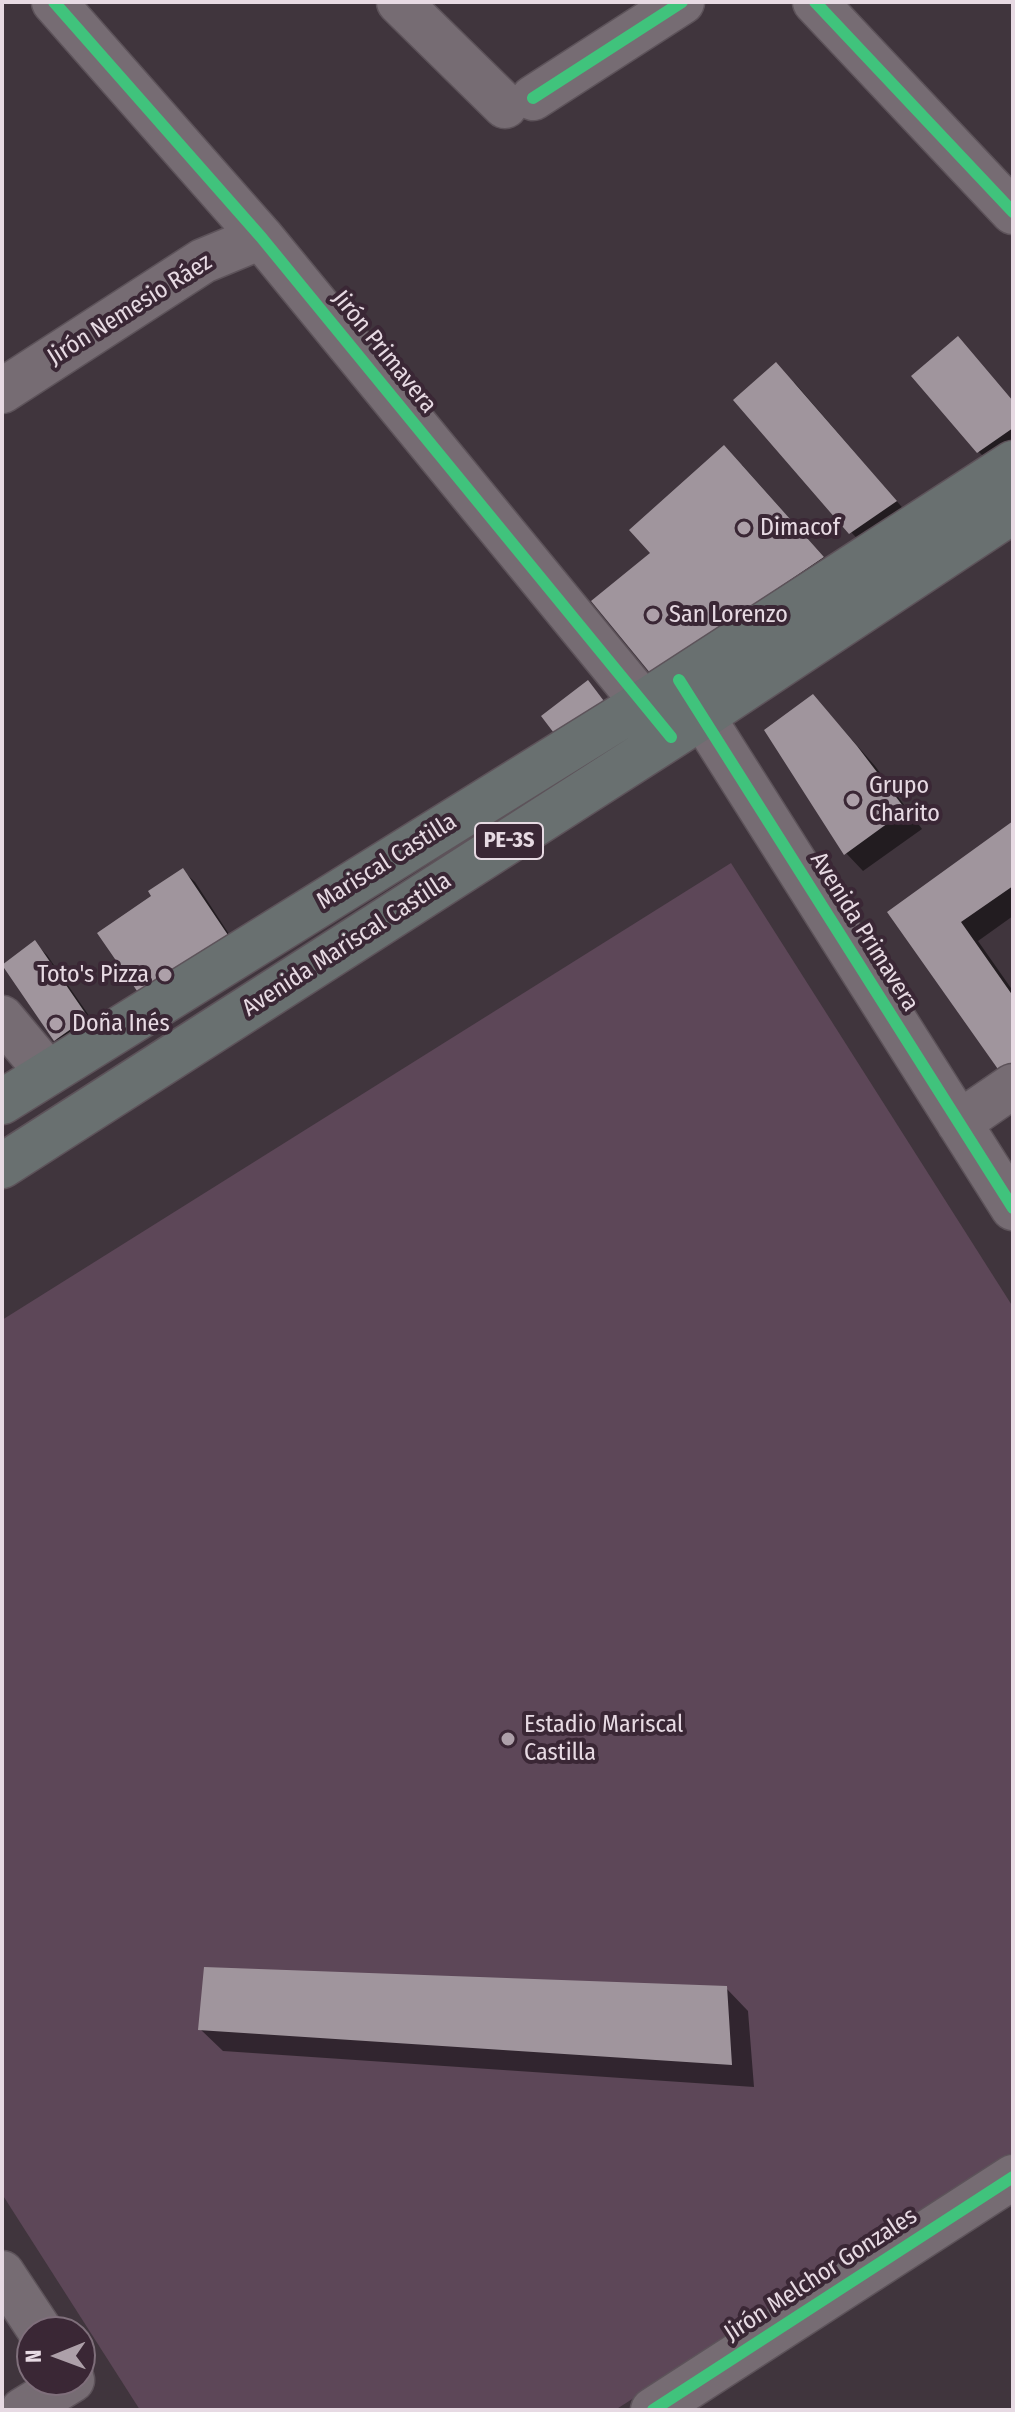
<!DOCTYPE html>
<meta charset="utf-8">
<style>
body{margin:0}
#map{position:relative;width:1015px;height:2412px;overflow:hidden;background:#40353d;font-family:"Fira Sans Condensed",sans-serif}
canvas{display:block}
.frame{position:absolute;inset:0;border:4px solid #e7dae3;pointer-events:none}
.north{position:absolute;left:16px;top:2316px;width:80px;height:80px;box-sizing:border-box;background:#3a2735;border:2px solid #7f6f7b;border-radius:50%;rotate:269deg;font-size:22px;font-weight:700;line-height:32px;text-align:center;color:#e7dae3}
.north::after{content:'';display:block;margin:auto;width:28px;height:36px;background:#ada0a9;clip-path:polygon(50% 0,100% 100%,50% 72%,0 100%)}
</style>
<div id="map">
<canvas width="1015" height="2412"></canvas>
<div class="frame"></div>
<div class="north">N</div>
</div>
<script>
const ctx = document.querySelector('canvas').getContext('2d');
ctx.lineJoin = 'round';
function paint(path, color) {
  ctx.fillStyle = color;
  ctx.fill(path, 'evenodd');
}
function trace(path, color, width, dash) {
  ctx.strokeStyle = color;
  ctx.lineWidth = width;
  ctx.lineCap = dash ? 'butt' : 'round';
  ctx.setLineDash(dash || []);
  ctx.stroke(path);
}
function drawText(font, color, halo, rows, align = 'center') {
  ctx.font = font + ' "Fira Sans Condensed",sans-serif';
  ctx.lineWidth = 8;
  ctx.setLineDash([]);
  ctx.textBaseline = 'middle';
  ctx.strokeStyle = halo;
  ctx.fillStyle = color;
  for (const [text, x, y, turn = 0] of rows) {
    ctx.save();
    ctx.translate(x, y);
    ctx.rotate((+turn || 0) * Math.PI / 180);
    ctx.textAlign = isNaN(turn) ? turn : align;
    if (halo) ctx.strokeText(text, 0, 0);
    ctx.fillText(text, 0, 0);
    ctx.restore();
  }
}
const green = new Path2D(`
 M731,863L1013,1307V2158L615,2410H140L2,2194V1320Z`);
const shadow = new Path2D(`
 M794,382L913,520L868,550L851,532Z
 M1013,402V448L990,463L978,451Z
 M742,465L840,575L670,691L653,553Z
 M825,709L875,766L922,829L863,871L846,853Z
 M1013,823V916L978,941L1013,991V1082L890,913Z
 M183,871L195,882L242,954L154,897Z
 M35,943L47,955L99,1030L68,1051L56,1039Z
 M726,1988L748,2011L754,2087L223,2051L200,2029Z`);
const building = new Path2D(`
 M958,336L1013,401V428L977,453L911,376Z
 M776,362L897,501L849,534L733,400Z
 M724,445L824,557L651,674L591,601L650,553L629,530Z
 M588,680L610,709L563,745L541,716Z
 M813,694L857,746L906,810L844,855L764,730Z
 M1013,821V886L961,922L1013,996V1063L1000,1072L887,912Z
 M183,868L232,941L144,1001L97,933L151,896L148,891Z
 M35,940L88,1017L54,1041L2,965Z
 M204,1967L727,1986L732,2065L198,2030Z`);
const minor = new Path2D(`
 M54,2L261,237L667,732
 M399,2L505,106
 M815,2L1013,212
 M533,98L682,2
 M2,391L203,261L261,237
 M683,686L1013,1208
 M2,1018L48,1073
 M959,1123L1013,1086
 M2,2273L41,2332
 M23,2410L72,2380
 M653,2410L1013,2177`);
const highway = new Path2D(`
 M2,1102L643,703L1013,463
 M2,1166L702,717L1013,511`);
const cycleway = new Path2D(`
 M54,2L261,237L671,737
 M815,2L1013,212
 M533,98L682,2
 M679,680L1013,1208
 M653,2410L1013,2177`);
const markers = [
 [744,528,8,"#ada0a9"],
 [653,615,8,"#ada0a9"],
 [853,800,8,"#ada0a9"],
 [165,975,8,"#ada0a9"],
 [56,1024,8,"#ada0a9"],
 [508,1739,8,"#ada0a9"]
];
const shields = [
 [509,841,68]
];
const shieldNames = [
 ["PE-3S",509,841]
];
const streetNames = [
 ["Jirón Nemesio Ráez",130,310,-32],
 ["Jirón Primavera",384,352,51],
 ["Mariscal Castilla",387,862,-32],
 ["Avenida Primavera",864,932,58],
 ["Avenida Mariscal Castilla",347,945,-33],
 ["Jirón Melchor Gonzales",821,2275,-33]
];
const poiNames = [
 ["Dimacof",760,528],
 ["San Lorenzo",669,615],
 ["Grupo",869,786],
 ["Charito",869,814],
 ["Toto's Pizza",149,975,"right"],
 ["Doña Inés",72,1024],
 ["Estadio Mariscal",524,1725],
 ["Castilla",524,1753]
];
paint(green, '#5d4758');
paint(shadow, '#0007');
paint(building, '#a0959d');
trace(minor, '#5d535a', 47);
trace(highway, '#5d535a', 47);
trace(minor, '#766c73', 44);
trace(highway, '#697070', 44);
trace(cycleway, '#40c37c', 12);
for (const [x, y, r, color] of markers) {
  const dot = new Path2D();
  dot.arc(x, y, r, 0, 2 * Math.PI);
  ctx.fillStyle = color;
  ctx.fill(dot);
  trace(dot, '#3a2735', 3);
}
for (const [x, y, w] of shields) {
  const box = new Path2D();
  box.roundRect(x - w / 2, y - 18, w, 36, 6);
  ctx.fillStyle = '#3a2735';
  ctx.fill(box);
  trace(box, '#e7dae3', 2);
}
drawText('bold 22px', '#e7dae3', null, shieldNames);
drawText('24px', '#e7dae3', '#3a2735', streetNames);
drawText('24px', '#e7dae3', '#3a2735', poiNames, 'left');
</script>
